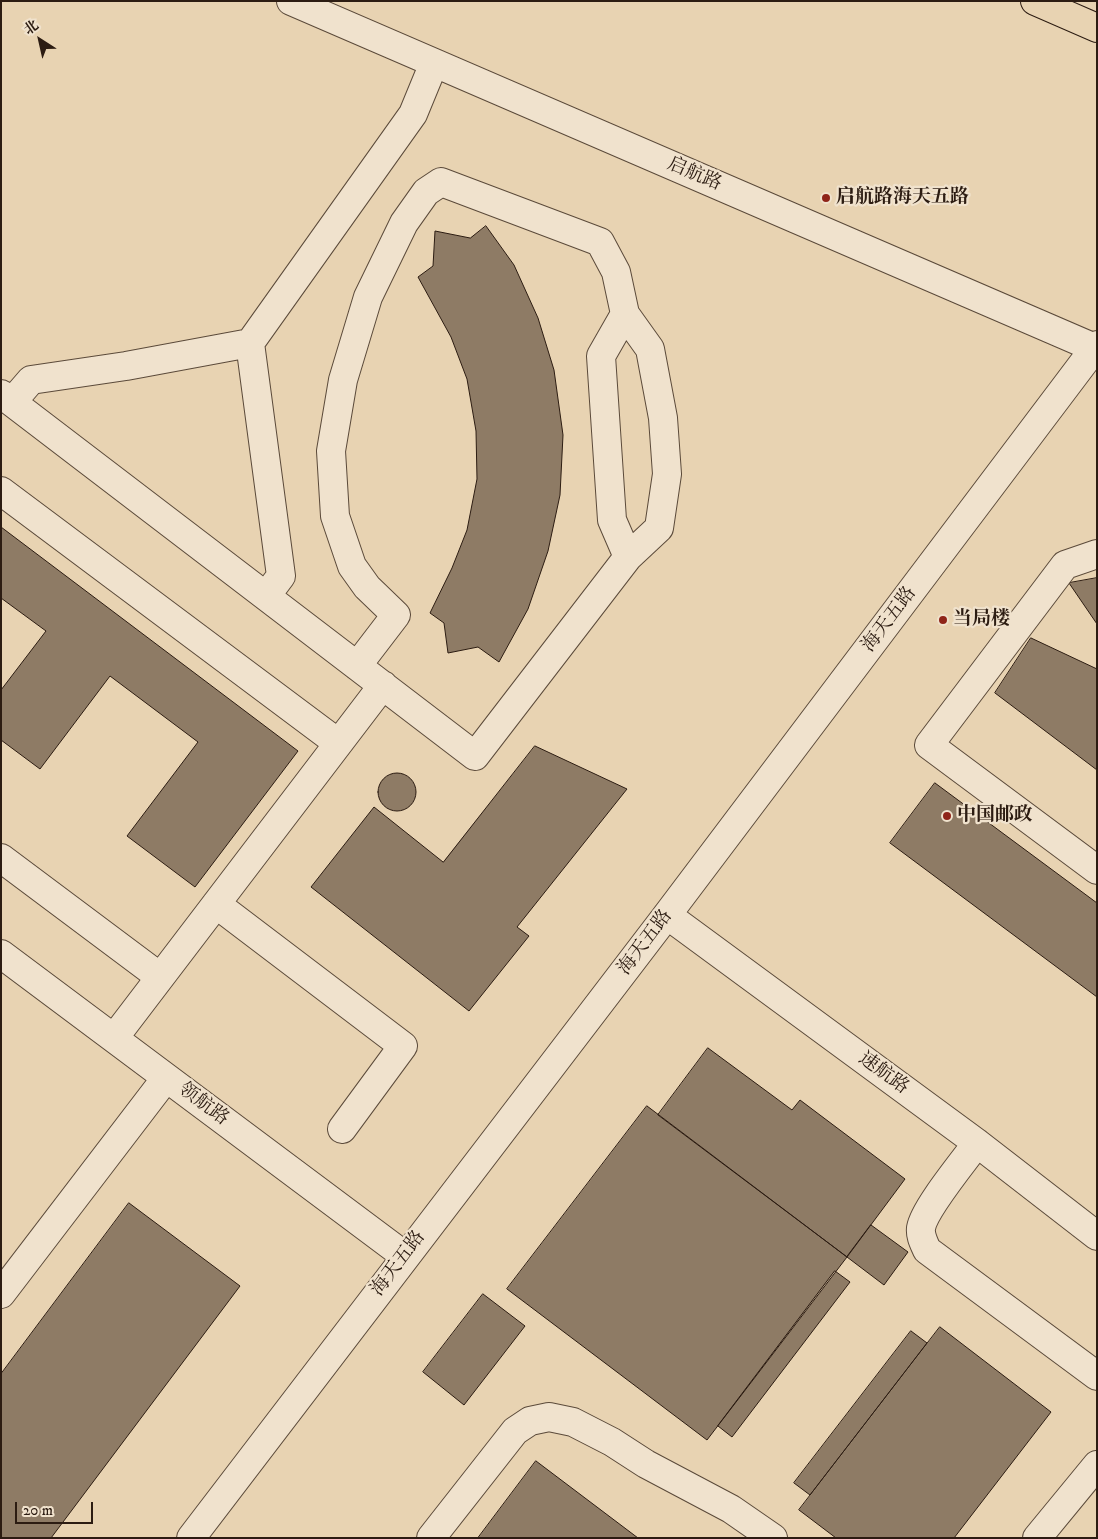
<!DOCTYPE html>
<meta charset="utf-8">
<style>
body{margin:0}
#map{position:relative;width:1098px;height:1539px;overflow:hidden;background:#e8d3b2;font-family:"IM FELL DW Pica","Noto Serif SC",serif}
canvas{display:block}
.frame{position:absolute;inset:0;border:2px solid #2c1c12;pointer-events:none}
.north{position:absolute;left:15px;top:15px;width:50px;height:50px;-webkit-text-stroke:4px #f0e2cd;paint-order:stroke;rotate:325deg;font-size:14px;font-weight:700;line-height:20px;text-align:center;color:#2c1c12}
.north::after{content:'';display:block;margin:auto;width:18px;height:22px;background:#2c1c12;clip-path:polygon(50% 0,100% 100%,50% 72%,0 100%)}
.scale{position:absolute;left:15px;top:1502px;width:78px;height:22px;box-sizing:border-box;border:2px solid #2c1c12;border-top:0;padding-left:6px;font-size:15px;line-height:18px;white-space:nowrap;color:#2c1c12;-webkit-text-stroke:4px #f0e2cd;paint-order:stroke}
</style>
<div id="map">
<canvas width="1098" height="1539"></canvas>
<div class="frame"></div>
<div class="north">北</div>
<div class="scale">20 m</div>
</div>
<script>
const ctx = document.querySelector('canvas').getContext('2d');
ctx.lineJoin = 'round';
function paint(path, color) {
  ctx.fillStyle = color;
  ctx.fill(path, 'evenodd');
}
function trace(path, color, width, dash) {
  ctx.strokeStyle = color;
  ctx.lineWidth = width;
  ctx.lineCap = dash ? 'butt' : 'round';
  ctx.setLineDash(dash || []);
  ctx.stroke(path);
}
function drawText(font, color, halo, rows, align = 'center') {
  ctx.font = font + ' "IM FELL DW Pica","Noto Serif SC",serif';
  ctx.lineWidth = 4.5;
  ctx.setLineDash([]);
  ctx.textBaseline = 'middle';
  ctx.strokeStyle = halo;
  ctx.fillStyle = color;
  for (const [text, x, y, turn = 0] of rows) {
    ctx.save();
    ctx.translate(x, y);
    ctx.rotate((+turn || 0) * Math.PI / 180);
    ctx.textAlign = isNaN(turn) ? turn : align;
    if (halo) ctx.strokeText(text, 0, 0);
    ctx.fillText(text, 0, 0);
    ctx.restore();
  }
}
const building = new Path2D(`
 M486,226L514,265L538,318L554,370L563,435L560,495L548,551L528,609L499,662L478,647L448,653L444,623L430,613L452,568L467,530L477,479L476,431L467,379L451,337L418,277L433,266L435,231L470,238Z
 M1,527L298,751L195,887L127,836L198,742L110,676L40,769L1,740V690L46,631L1,598Z
 M1097,578V624L1069,583Z
 M1031,638L1097,669V770L995,693Z
 M535,746L627,789L517,927L529,936L469,1011L311,887L374,807L443,862Z
 M378 792a19 19 0 1 1 38 0a19 19 0 1 1-38 0Z
 M935,783L1097,903V997L890,843Z
 M708,1048L792,1110L800,1100L905,1179L847,1257L658,1115Z
 M647,1106L847,1257L707,1440L507,1289Z
 M129,1203L240,1286L51,1538H1V1374Z
 M871,1225L908,1252L884,1285L847,1257Z
 M835,1271L850,1282L732,1437L718,1426Z
 M483,1294L525,1326L464,1405L423,1372Z
 M940,1327L1051,1412L954,1538H836L799,1510Z
 M911,1331L927,1343L810,1495L794,1483Z
 M536,1461L638,1538H478Z`);
const minor = new Path2D(`
 M291,1L1097,349
 M625,314L601,356L612,520L628,557
 M250,343L413,114L434,63
 M1,394L475,756L628,557L659,528L667,474L663,418L650,349L625,314L616,272L600,242L441,182L426,192L404,223L368,297L343,380L331,451L335,516L352,566L367,587L396,615L357,666
 M12,402L31,380L126,366L250,343L281,576L266,596
 M1,491L338,743
 M1097,554L1065,565L929,745L1097,870
 M1,858L160,977
 M216,904L403,1046L342,1129
 M667,915L977,1143L1097,1236
 M1,954L405,1256
 M114,1038L383,685
 M977,1143C964,1161 924,1209 921,1228C920,1236 924,1243 927,1250L1097,1376
 M1,1294L166,1078
 M191,1538L667,915L1097,345
 M431,1538L515,1431L530,1421L549,1417L573,1422L612,1442L646,1464L731,1509L773,1538
 M1037,1538L1097,1465`);
const highway = new Path2D(`
 M1035,1L1097,28`);
const markers = [
 [826,198,5,"#8f2418"],
 [943,620,5,"#8f2418"],
 [947,816,5,"#8f2418"]
];
const streetNames = [
 ["启航路",694,175,23],
 ["海天五路",890,620,-53],
 ["海天五路",646,943,-53],
 ["速航路",883,1074,36],
 ["领航路",203,1105,37],
 ["海天五路",399,1264,-53]
];
const poiNames = [
 ["启航路海天五路",836,198],
 ["当局楼",953,620],
 ["中国邮政",957,816]
];
paint(building, '#8e7b65');
trace(building, '#2c1c12', 1);
trace(minor, '#5b4a3a', 30);
trace(highway, '#2c1c12', 30);
trace(minor, '#f0e2cd', 28);
trace(highway, '#e8d3b2', 28);
for (const [x, y, r, color] of markers) {
  const dot = new Path2D();
  dot.arc(x, y, r, 0, 2 * Math.PI);
  ctx.fillStyle = color;
  ctx.fill(dot);
  trace(dot, '#f0e2cd', 2);
}
drawText('19px', '#2c1c12', '#f0e2cd', streetNames);
drawText('bold 19px', '#2c1c12', '#f0e2cd', poiNames, 'left');
</script>
